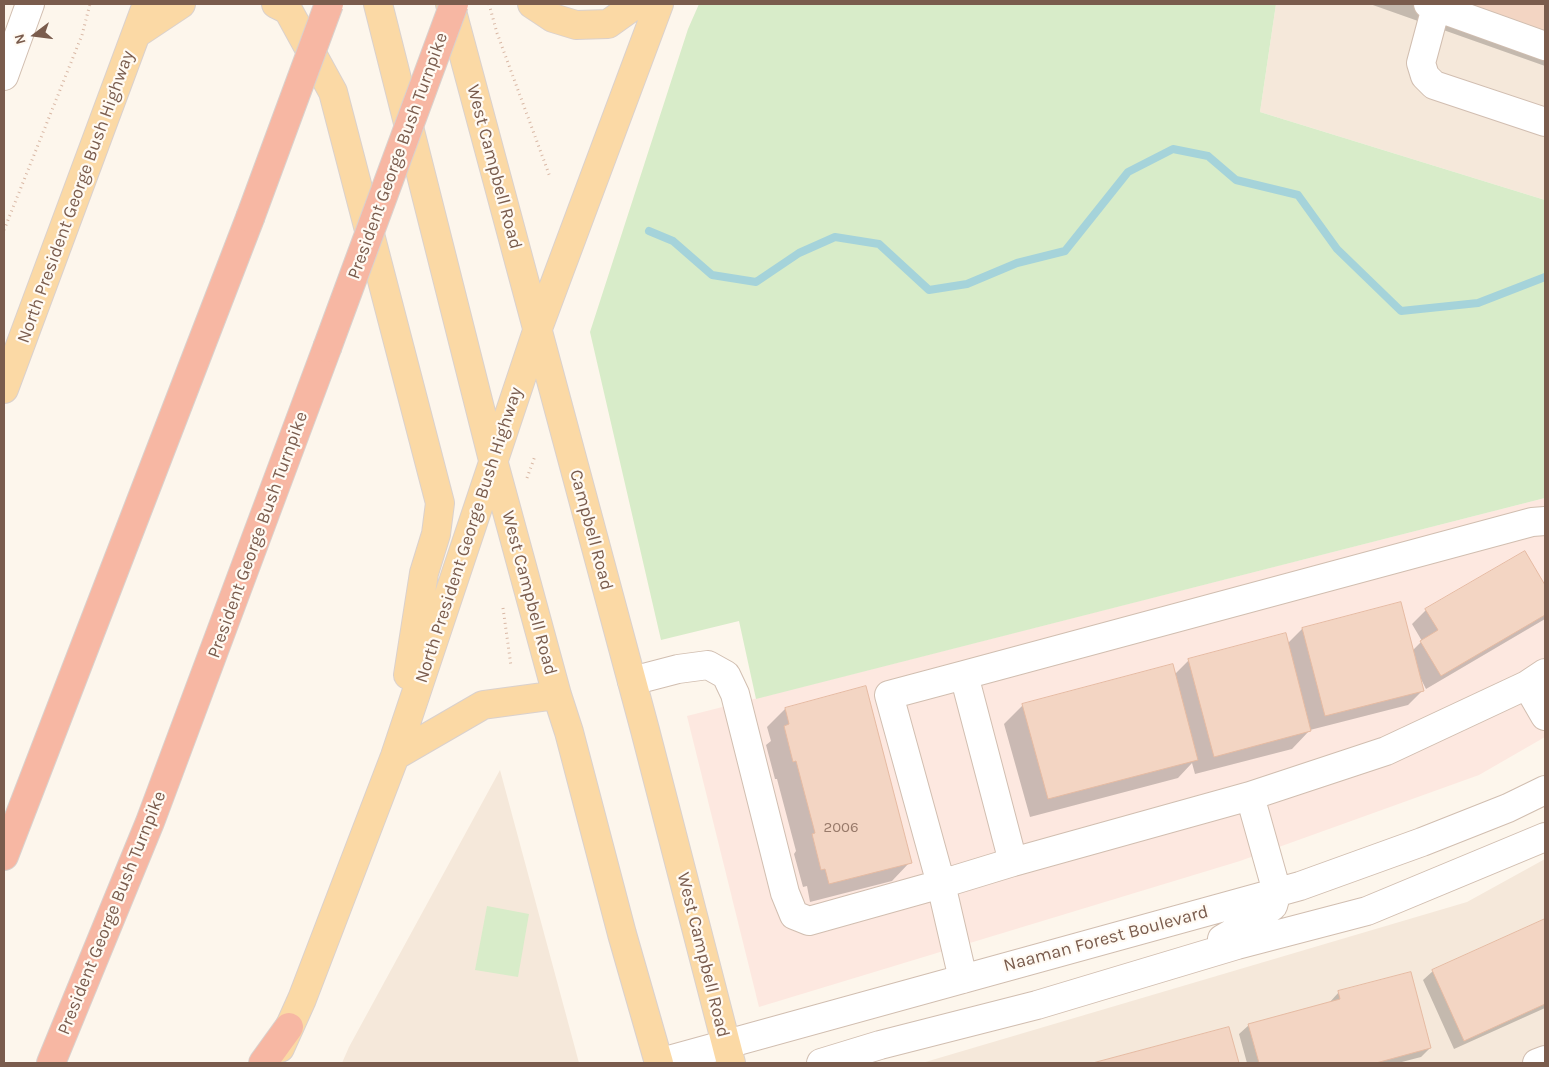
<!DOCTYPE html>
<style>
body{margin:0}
#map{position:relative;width:1549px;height:1067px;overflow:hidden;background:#fdf6ec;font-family:Karla,sans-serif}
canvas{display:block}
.frame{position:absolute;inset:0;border:5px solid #7a5c4d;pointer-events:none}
.north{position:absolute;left:10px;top:10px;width:50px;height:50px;-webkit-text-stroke:4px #fffaf3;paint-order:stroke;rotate:255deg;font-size:14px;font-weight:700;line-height:20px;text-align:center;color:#7a5c4d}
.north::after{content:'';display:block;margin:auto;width:18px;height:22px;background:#7a5c4d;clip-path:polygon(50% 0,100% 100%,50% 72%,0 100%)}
</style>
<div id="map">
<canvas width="1549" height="1067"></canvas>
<div class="frame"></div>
<div class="north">N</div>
</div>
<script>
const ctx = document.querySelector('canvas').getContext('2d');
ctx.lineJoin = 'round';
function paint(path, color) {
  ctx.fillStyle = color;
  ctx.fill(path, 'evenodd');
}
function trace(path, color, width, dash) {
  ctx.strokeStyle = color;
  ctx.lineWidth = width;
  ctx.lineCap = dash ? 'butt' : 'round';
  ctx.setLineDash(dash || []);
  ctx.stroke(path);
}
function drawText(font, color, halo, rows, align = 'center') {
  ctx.font = font + ' Karla,sans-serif';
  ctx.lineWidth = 4.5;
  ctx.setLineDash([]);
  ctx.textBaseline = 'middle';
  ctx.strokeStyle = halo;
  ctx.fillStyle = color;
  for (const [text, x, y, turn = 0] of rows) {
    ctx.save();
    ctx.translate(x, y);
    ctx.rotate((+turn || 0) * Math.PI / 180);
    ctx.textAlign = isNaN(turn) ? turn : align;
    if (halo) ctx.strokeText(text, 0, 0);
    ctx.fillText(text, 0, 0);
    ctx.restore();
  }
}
const residential = new Path2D(`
 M1276,4H1545V200L1260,112Z
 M500,770L579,1063H342L349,1047Z
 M1545,859V1063H922L1467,902Z`);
const commercial = new Path2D(`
 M1545,498V737L1479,775L1240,861L759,1007L687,716Z`);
const green = new Path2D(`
 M699,4H1276L1260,112L1545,200V498L756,699L739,621L661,640L590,332L688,29Z
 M487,906L529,914L518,977L475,970Z`);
const shadow = new Path2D(`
 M1370,4H1545V66Z
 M1525,552L1545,588V619L1426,689L1420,677L1422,691L1408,705L1310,730L1292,749L1195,774L1192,763L1178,778L1030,817L1004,724L1023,705L1174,675L1189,660L1287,644L1302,629L1412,651L1422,641L1412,624L1426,610Z
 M785,709L910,862L892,881L810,902L807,886L803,887L794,854L796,851L777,779H775L766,745L771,741L767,727Z
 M1545,921V1008L1454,1049L1423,980L1433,971Z
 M1339,992L1430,1048L1421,1057L1398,1063H1247L1239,1034L1249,1025L1329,1003Z
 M1228,1028L1237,1063H1098Z`);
const stream = new Path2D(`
 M649,231L673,241L712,275L756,282L799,253L835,237L879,244L929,290L967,284L1017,263L1065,251L1128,172L1173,149L1208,156L1236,180L1298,195L1337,249L1401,311L1478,303L1545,277`);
const building = new Path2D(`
 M1468,4H1545V31Z
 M1525,551L1545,585V615L1441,676L1420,641L1438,630L1425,609Z
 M1401,602L1424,691L1325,716L1302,628Z
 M1286,633L1311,731L1214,757L1188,659Z
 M1173,664L1198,760L1048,799L1022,704Z
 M866,686L912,863L829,884L825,869L821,870L812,834L815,833L796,761L793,762L784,726L789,724L785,708Z
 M1545,919V1004L1464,1041L1432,970Z
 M1411,972L1431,1048L1376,1063H1259L1248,1024L1340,999L1338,991Z
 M1229,1027L1239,1063H1093Z`);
const path = new Path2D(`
 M489,4L497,33L550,177
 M4,230L82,35L90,4
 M527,478L535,456
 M503,608L511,666`);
const minor = new Path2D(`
 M1428,4L1545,46
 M1436,7L1421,63L1425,76L1434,85L1545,122
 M4,76L30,4
 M1545,673L1527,685L1545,716
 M964,675L889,695L941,884L1013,862
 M632,681L678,669L708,665L726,675L735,694L785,893L794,915L809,921L941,884L963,979
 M1527,685L1386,751L1250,796L1013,862L964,675L1532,522L1545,521
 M1222,939L1251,922L1273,906L1277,892L1250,796
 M658,1063L1300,886L1422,842L1508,808L1545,790
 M821,1063L880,1045L1037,1005L1237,945L1367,911L1545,837
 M1537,1063L1545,1060`);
const major = new Path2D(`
 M276,4L288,10L333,92L440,503L436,534L424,573L408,675
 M378,4L493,460L557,695L569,732L622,934L659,1063
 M450,4L645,730L731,1063
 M532,4L553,18L576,25L608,24L636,4
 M136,34L181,4
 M4,389L147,4
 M395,756L483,705L557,695
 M280,1048L302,999L395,756L537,331L659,4`);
const highway = new Path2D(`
 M4,856L250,218
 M51,1063L150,822L327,348
 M263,1063L289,1027`);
const highwayBridge = new Path2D(`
 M250,218L329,4
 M327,348L454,4`);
const numberNames = [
 ["2006",841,828]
];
const streetNames = [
 ["President George Bush Turnpike",398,156,-70],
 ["West Campbell Road",494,167,75],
 ["North President George Bush Highway",76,197,-70],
 ["Campbell Road",591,530,75],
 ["President George Bush Turnpike",258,535,-70],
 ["North President George Bush Highway",469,535,-72],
 ["West Campbell Road",529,593,75],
 ["President George Bush Turnpike",112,913,-68],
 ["Naaman Forest Boulevard",1106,939,-15],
 ["West Campbell Road",703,955,76]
];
paint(residential, '#f5e8da');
paint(commercial, '#fde8e0');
paint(green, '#d8ecc9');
paint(shadow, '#0003');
trace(stream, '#a5d3da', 8);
paint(building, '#f3d5c3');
trace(building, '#e6bba3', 1);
trace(minor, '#d1beb0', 30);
trace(major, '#dad1cd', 30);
trace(highway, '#dad1cd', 30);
trace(path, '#d9b8a5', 3, [1, 4]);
trace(minor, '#fff', 28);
trace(major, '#fbd9a5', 28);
trace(highway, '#f7b7a3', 28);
trace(highwayBridge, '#dad1cd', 30, []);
trace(highwayBridge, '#f7b7a3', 28);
drawText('15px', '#987a6a', null, numberNames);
drawText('18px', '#7a5c4d', '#fffaf3', streetNames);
</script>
